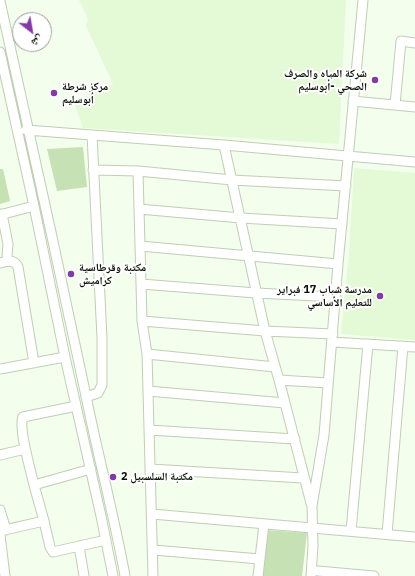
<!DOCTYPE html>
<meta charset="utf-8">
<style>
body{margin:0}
#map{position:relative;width:415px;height:576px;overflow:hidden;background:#f3feed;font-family:"IBM Plex Sans","Noto Naskh Arabic",sans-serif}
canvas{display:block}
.north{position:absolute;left:12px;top:12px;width:40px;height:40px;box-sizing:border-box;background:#fff;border:1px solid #9d9f9c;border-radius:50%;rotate:149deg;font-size:11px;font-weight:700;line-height:16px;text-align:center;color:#0a1007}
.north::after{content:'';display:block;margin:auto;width:14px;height:18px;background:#8538a9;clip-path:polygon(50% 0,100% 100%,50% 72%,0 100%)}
</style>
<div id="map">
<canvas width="415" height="576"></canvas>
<div class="north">ش</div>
</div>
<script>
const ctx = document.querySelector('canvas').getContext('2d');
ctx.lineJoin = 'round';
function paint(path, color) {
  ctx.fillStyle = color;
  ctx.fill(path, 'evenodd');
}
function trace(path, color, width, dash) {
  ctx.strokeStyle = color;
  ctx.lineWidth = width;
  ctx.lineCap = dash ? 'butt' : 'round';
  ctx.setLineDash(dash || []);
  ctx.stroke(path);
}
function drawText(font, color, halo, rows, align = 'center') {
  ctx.font = font + ' "IBM Plex Sans","Noto Naskh Arabic",sans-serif';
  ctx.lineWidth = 4;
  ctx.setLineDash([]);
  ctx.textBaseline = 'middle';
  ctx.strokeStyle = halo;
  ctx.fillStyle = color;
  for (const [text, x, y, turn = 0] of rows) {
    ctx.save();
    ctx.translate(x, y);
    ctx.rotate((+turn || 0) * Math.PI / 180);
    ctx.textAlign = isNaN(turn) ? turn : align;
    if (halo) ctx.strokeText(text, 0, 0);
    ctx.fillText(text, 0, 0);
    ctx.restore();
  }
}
const built = new Path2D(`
 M79,0H346L339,144L83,128L74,102L113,84L86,26L88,19Z
 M354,168L415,173V340L341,334L349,253Z`);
const green = new Path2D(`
 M83,147L87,187L57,191L47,149Z
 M0,169H3L10,201L0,204Z
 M266,530L307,533L302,576H262Z`);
const minor = new Path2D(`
 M0,1C30,133 58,264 86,396C98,456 114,515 125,576
 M0,52L34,206L65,357L101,516L113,576
 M353,101L415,107
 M395,105L401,41L415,43
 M26,130L224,145L415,162
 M224,145L265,331L279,380L311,503
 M93,170L138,171L232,180L346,186
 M138,171L142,321L147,354L153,576
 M139,209L241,218L342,224
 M2,214L8,244L7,256L8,261
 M0,215L34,206
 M140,246L338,264
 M0,263C8,261 14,259 18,267L34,363
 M141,284L256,293L336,297
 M142,321L265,331L333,334
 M332,342L415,347
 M147,354L275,367
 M0,369L65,357
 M279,380L328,383
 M148,391L285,403
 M86,397L98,393L102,385V338L92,135
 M149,430L295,439
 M0,455L25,449
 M150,469L303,478
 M34,485C31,472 18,427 23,417L76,406
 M0,510L6,530
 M152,514L415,537
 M44,521L34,485L91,469
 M0,531L44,521L50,547L53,552L106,540
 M351,531L368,344
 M387,534L403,346
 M0,535L5,576
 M79,546L84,576
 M153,550L260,559
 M318,571L374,576
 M258,576L264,524
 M311,576L313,546L312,506L324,435L338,264L363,0`);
const markers = [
 [375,80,4,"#8538a9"],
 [54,93,4,"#8538a9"],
 [71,274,4,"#8538a9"],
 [380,296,4,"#8538a9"],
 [113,477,4,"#8538a9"]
];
const poiNames = [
 ["شركة المياه والصرف",367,74,"right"],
 ["الصحي -أبوسليم",367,87,"right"],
 ["مركز شرطة",62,87],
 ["أبوسليم",62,100],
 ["مكتبة وقرطاسية",79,268],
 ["كراميش",79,281],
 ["مدرسة شباب 17 فبراير",372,290,"right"],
 ["للتعليم الأساسي",372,303,"right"],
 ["مكتبة السلسبيل 2",121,477]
];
paint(built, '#e4f9d5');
paint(green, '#c6e1b4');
trace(minor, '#becfb3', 11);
trace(minor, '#fff', 9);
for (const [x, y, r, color] of markers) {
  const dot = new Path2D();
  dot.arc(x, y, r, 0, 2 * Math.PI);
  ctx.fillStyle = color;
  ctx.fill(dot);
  trace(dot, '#fff', 1.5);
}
drawText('bold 11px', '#0a1007', '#fff', poiNames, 'left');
</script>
